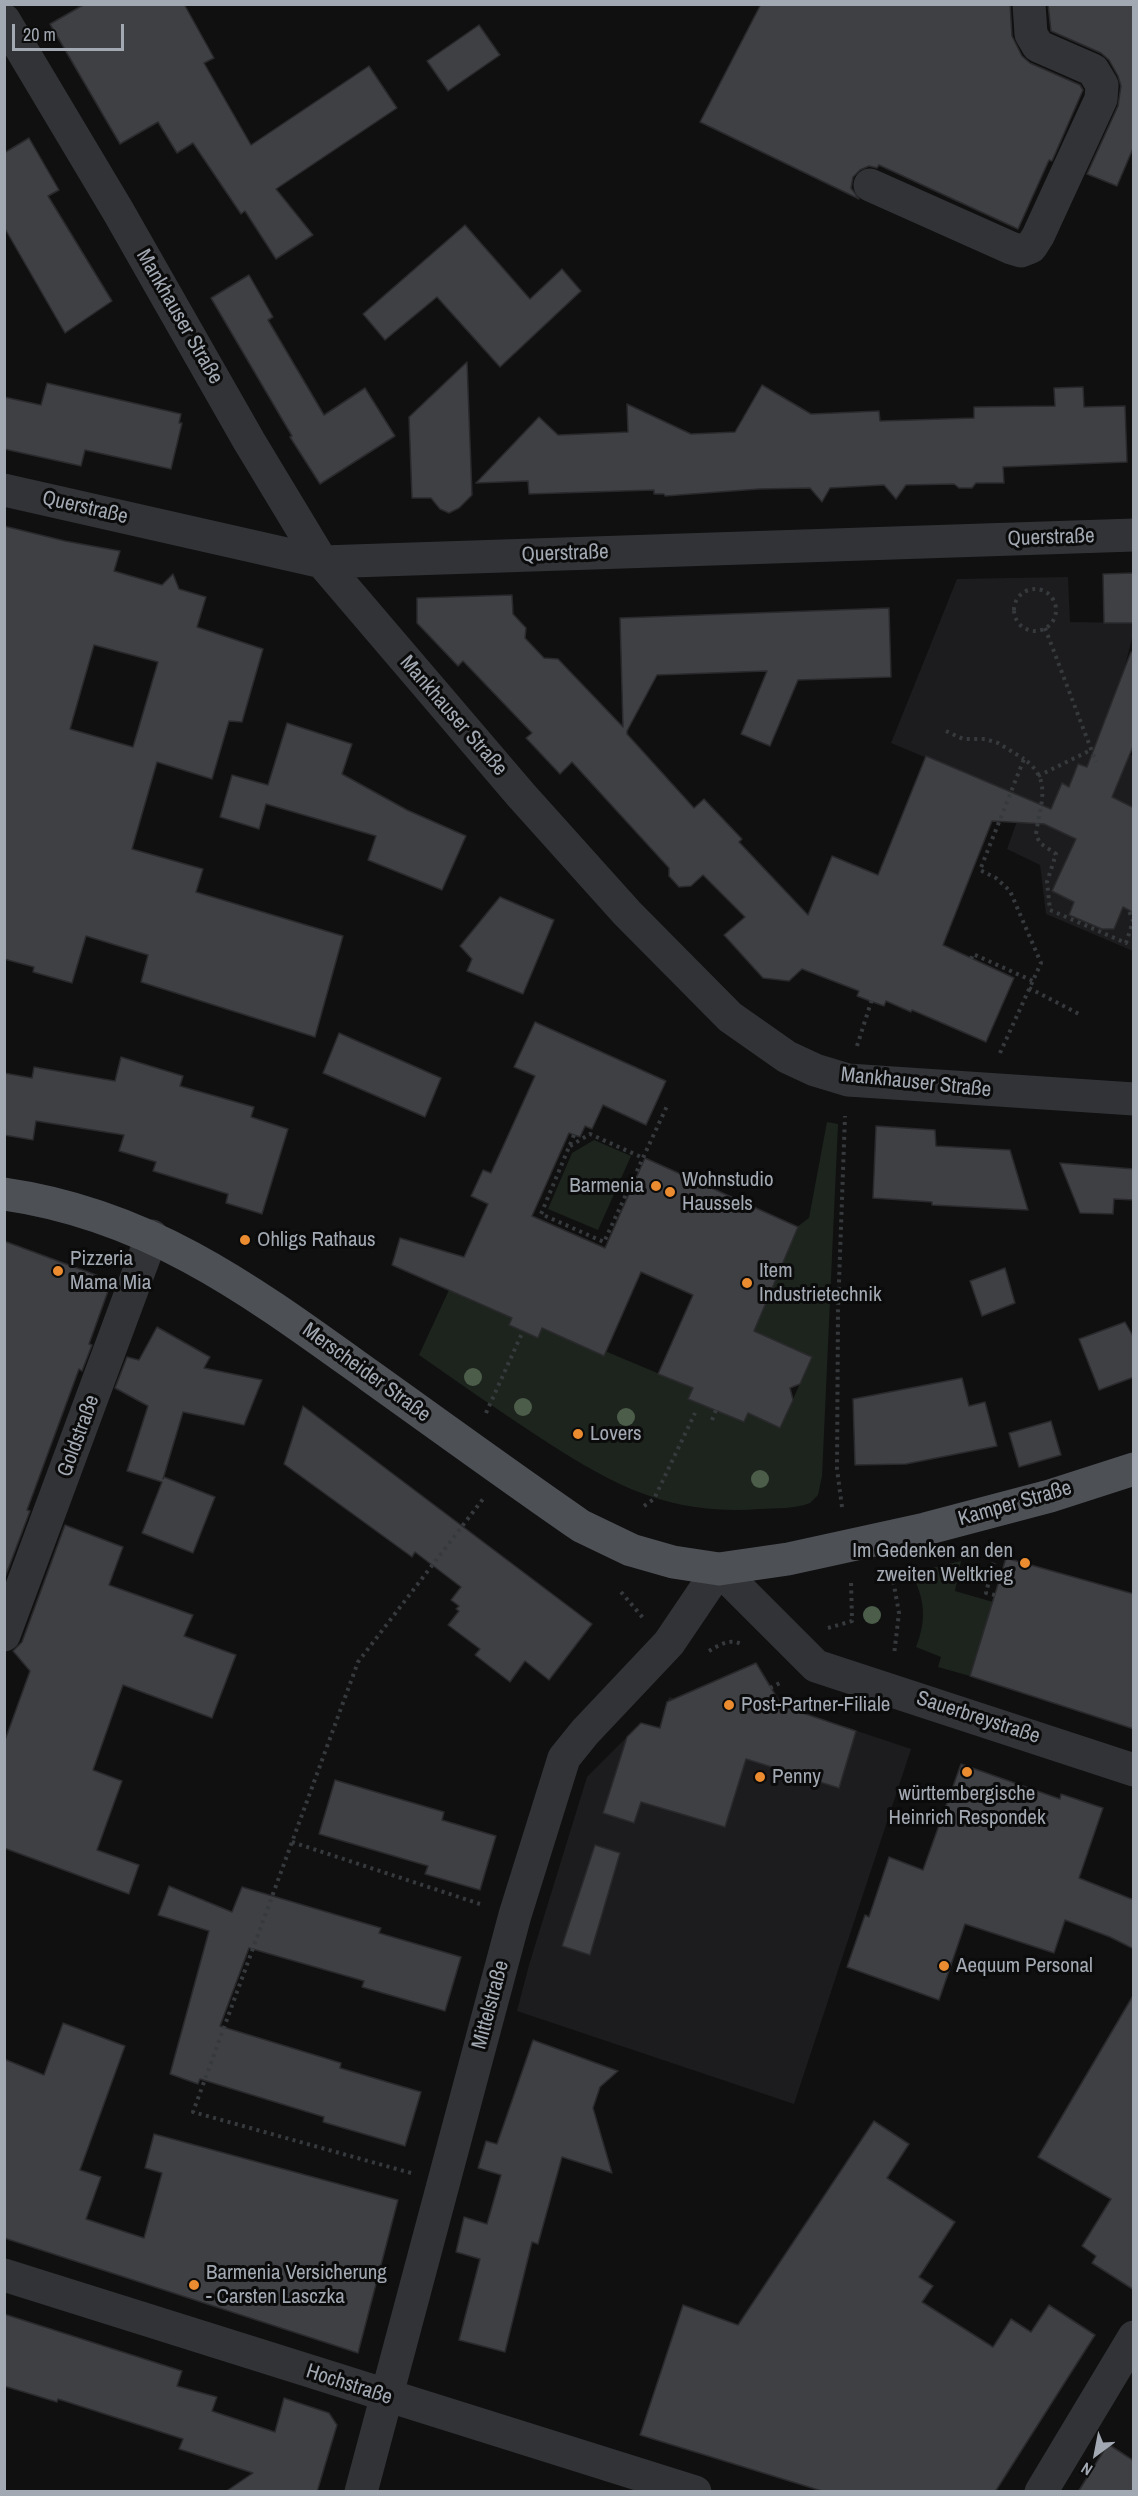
<!DOCTYPE html>
<meta charset="utf-8">
<style>
body{margin:0}
#map{position:relative;width:1138px;height:2496px;overflow:hidden;background:#101011;font-family:"Archivo Narrow",sans-serif}
canvas{display:block}
.frame{position:absolute;inset:0;border:6px solid #a2a9b2;pointer-events:none}
.north{position:absolute;left:1066px;top:2424px;width:60px;height:60px;-webkit-text-stroke:4px #0b0b0c;paint-order:stroke;rotate:212deg;font-size:16px;font-weight:700;line-height:24px;text-align:center;color:#a2a9b2}
.north::after{content:'';display:block;margin:auto;width:21px;height:27px;background:#a2a9b2;clip-path:polygon(50% 0,100% 100%,50% 72%,0 100%)}
.scale{position:absolute;left:12px;top:24px;width:112px;height:27px;box-sizing:border-box;border:3px solid #a2a9b2;border-top:0;padding-left:8px;font-size:18px;line-height:21px;white-space:nowrap;color:#a2a9b2;-webkit-text-stroke:4px #0b0b0c;paint-order:stroke}
</style>
<div id="map">
<canvas width="1138" height="2496"></canvas>
<div class="frame"></div>
<div class="north">N</div>
<div class="scale">20 m</div>
</div>
<script>
const ctx = document.querySelector('canvas').getContext('2d');
ctx.lineJoin = 'round';
function paint(path, color) {
  ctx.fillStyle = color;
  ctx.fill(path, 'evenodd');
}
function trace(path, color, width, dash) {
  ctx.strokeStyle = color;
  ctx.lineWidth = width;
  ctx.lineCap = dash ? 'butt' : 'round';
  ctx.setLineDash(dash || []);
  ctx.stroke(path);
}
function drawText(font, color, halo, rows, align = 'center') {
  ctx.font = font + ' "Archivo Narrow",sans-serif';
  ctx.lineWidth = 6;
  ctx.setLineDash([]);
  ctx.textBaseline = 'middle';
  ctx.strokeStyle = halo;
  ctx.fillStyle = color;
  for (const [text, x, y, turn = 0] of rows) {
    ctx.save();
    ctx.translate(x, y);
    ctx.rotate((+turn || 0) * Math.PI / 180);
    ctx.textAlign = isNaN(turn) ? turn : align;
    if (halo) ctx.strokeText(text, 0, 0);
    ctx.fillText(text, 0, 0);
    ctx.restore();
  }
}
const built = new Path2D(`
 M1068,577L1070,622L1133,623V634L1124,670L1096,743L1133,756V951L1046,914L1040,865L1007,849L1025,799L891,743L957,579Z
 M770,1688L782,1706L911,1749L794,2104L517,2011L529,1965L587,1777L641,1723L659,1728L669,1697L697,1705Z`);
const green = new Path2D(`
 M827,1122L838,1124L822,1476L818,1495L810,1503C795,1509 776,1508 760,1509C667,1516 611,1484 536,1435C496,1409 458,1382 419,1355L449,1290L481,1305L514,1314L538,1337L543,1325L693,1388L744,1421L748,1413L780,1428L812,1357L754,1331L797,1227L809,1218Z
 M594,1140L631,1156L598,1230L548,1209L572,1153Z
 M961,1561L955,1591L993,1602L970,1676L938,1667L941,1657L916,1647C927,1620 925,1598 911,1573Z`);
const building = new Path2D(`
 M85,4H184L214,58L204,63L251,145L369,66L397,108L276,189L313,235L276,259L245,211L241,214L193,143L177,153L158,122L120,144L50,24Z
 M761,4H1010L1012,36L1022,56L1030,63L1080,85L1083,90L1052,161L1049,160L1018,229L879,165L877,168L869,166L860,170L853,177L851,188L859,199L700,122Z
 M1048,4H1134V146L1117,186L1087,174L1118,106L1121,86L1118,76L1109,60L1101,53L1051,31Z
 M479,25L500,55L448,91L427,61Z
 M29,138L59,190L48,196L112,301L65,333L4,227V153Z
 M465,225L530,299L562,269L581,291L500,367L437,297L385,340L363,314Z
 M249,275L273,317L268,320L324,415L365,388L395,436L320,484L290,437L292,436L211,298Z
 M467,362L472,495L459,508L449,513L440,509L431,498H412L409,417Z
 M47,383L181,414L179,423H182L171,469L85,450L81,466L4,449V397L41,405Z
 M762,385L811,414L879,411L880,421L974,418V407L1055,406L1054,388L1083,387L1084,407L1125,406L1127,462L1003,467L1004,483H976L972,488H959L954,484L906,485L896,499L884,485L830,488L822,502L810,488L759,489L665,496L664,494H654V490L529,494L528,481L476,483L539,417L558,435L628,432L627,404L691,434L735,432Z
 M4,526L65,541L120,551L114,571L162,585L173,574L179,589L206,597L197,627L263,649L242,722L229,721L212,779L157,762L132,849L203,869L196,892L343,936L315,1037L141,982L148,955L86,936L72,983L33,972L34,967L4,959ZM94,645L158,662L133,747L70,729Z
 M1134,573V623H1104L1103,574Z
 M512,595L513,614L526,628L525,638L544,658L558,659L623,727L620,618L889,608L891,677L798,680L770,746L741,734L767,671L657,675L627,731V734L694,808L704,799L742,839L739,842L808,915L832,856L878,875L926,756L1051,809L1062,783L1069,787L1078,764L1087,767L1131,652H1134V744L1112,797L1134,808V913L1123,907L1114,929H1102L1069,915L1074,902L1052,891L1076,839L1044,824L992,821L943,945L1014,978L986,1042L912,1010L911,1012L886,1001L884,1006L870,1001L857,996L859,991L802,969L789,981L763,978L724,935L745,917L703,875L691,886L679,887L669,876V868L572,762L560,774L526,738L532,733L463,661L458,666L417,623V598Z
 M287,723L352,744L342,774L407,810L466,836L442,890L368,860L376,836L266,804L259,829L220,817L232,775L268,785Z
 M500,897L554,920L523,994L467,971L472,959L460,946Z
 M535,1022L666,1081L646,1125L603,1105L592,1129L585,1126L580,1137L569,1133L532,1216L605,1248L645,1158L798,1227L754,1331L812,1357L800,1384L790,1388L793,1400L780,1428L748,1413L744,1422L688,1399L693,1388L658,1374L693,1295L641,1272L604,1356L542,1328L538,1338L509,1325L512,1318L392,1265L400,1238L464,1257L488,1204L471,1196L483,1170L491,1173L535,1076L514,1067Z
 M339,1033L441,1078L425,1117L323,1073Z
 M121,1057L183,1076L180,1086L254,1107L251,1117L288,1129L262,1214L226,1203L228,1194L153,1171L156,1162L119,1151L124,1135L36,1121L33,1140L4,1135V1073L32,1078L34,1067L115,1081Z
 M876,1126L935,1130L936,1146L1010,1150L1028,1210L932,1205V1202L873,1198Z
 M1060,1163L1134,1169V1200L1114,1199L1113,1214L1080,1213Z
 M4,1241L104,1278L108,1291L89,1344L92,1345L82,1371L79,1369L27,1510L30,1511L4,1580Z
 M1005,1268L1015,1303L982,1316L970,1281Z
 M1125,1322L1134,1338V1377L1099,1390L1079,1339Z
 M157,1327L210,1357L204,1368L262,1380L244,1425L183,1412L163,1479L164,1477L215,1497L193,1553L142,1533L162,1482L127,1471L148,1406L115,1388L127,1357L139,1360Z
 M962,1378L969,1406L985,1402L997,1446L906,1464L855,1465L853,1399Z
 M303,1406L592,1624L549,1680L525,1661L510,1682L475,1655L480,1649L448,1625L459,1611L456,1609L459,1606L451,1600L461,1587L415,1552L412,1557L284,1464Z
 M1051,1421L1061,1455L1019,1467L1009,1433Z
 M65,1525L123,1547L109,1585L193,1615L184,1636L236,1655L212,1718L123,1685L93,1770L122,1781L97,1850L139,1865L129,1894L4,1848V1743L30,1671L13,1651L22,1642Z
 M1006,1558L1134,1594V1729L970,1676Z
 M756,1663L782,1706L856,1731L839,1788L746,1759L725,1827L641,1802L634,1823L603,1813L627,1737L641,1723L660,1728L667,1702Z
 M961,1764L1060,1799L1061,1794L1103,1808L1079,1878L1134,1900V1949L1110,1937L1065,1920L1054,1953L965,1924L939,2000L847,1967L865,1915L869,1917L889,1857L923,1870Z
 M335,1780L444,1812L442,1820L496,1836L480,1890L425,1874L428,1866L319,1834Z
 M595,1845L620,1853L590,1955L562,1946Z
 M169,1886L232,1912L242,1887L381,1928L379,1933L461,1957L445,2011L362,1987L364,1981L249,1948L220,2026L341,2063L340,2068L421,2092L405,2146L323,2122L324,2117L200,2079L198,2084L170,2074L209,1931L158,1915Z
 M1134,1994V2290L1092,2263L1096,2256L1082,2246L1111,2199L1038,2157Z
 M63,2023L125,2046L80,2170L101,2177L86,2219L144,2238L162,2173L145,2168L154,2134L398,2200L358,2353L4,2238V2059L44,2075Z
 M533,2040L618,2071L600,2087L593,2108L612,2173L562,2157L538,2244L532,2242L505,2352L459,2340L480,2259L456,2252L464,2217L487,2224L501,2175L478,2168L486,2141L497,2144Z
 M874,2121L909,2144L887,2178L955,2222L919,2277L933,2286L922,2302L993,2347L1011,2319L1031,2332L1049,2305L1095,2335L995,2492H825L640,2435L683,2305L738,2325Z
 M4,2314L182,2371L177,2386L217,2397L212,2411L275,2432L284,2398L329,2413L337,2425L317,2492H225L253,2473L179,2449L183,2439L58,2399L57,2402L4,2386Z
 M1108,2444L1134,2461V2492H1078Z`);
const path = new Path2D(`
 M1014 610a21 21 0 1 1 42 0a21 21 0 1 1-42 0Z
 M1045,628L1096,762
 M946,731L963,739H985L998,743L1024,759
 M1038,776L1091,750
 M971,959L973,954L1033,981
 M1029,988L1079,1014
 M857,1046L873,996
 M1000,1053L1041,963L1010,891L996,878L980,870L1024,759C1054,781 1039,805 1036,835L1040,843L1056,854L1047,882L1050,910L1126,943L1133,921L1129,911
 M574,1135L541,1214L604,1242L667,1106
 M570,1146L590,1134L641,1157
 M486,1413L523,1331
 M712,1420L716,1410
 M644,1506L654,1499L695,1413
 M842,1507L837,1469L838,1310L845,1116
 M892,1574L899,1613L894,1655
 M621,1592L644,1619
 M995,1595L986,1593L997,1549H996
 M828,1628L852,1621L851,1581
 M709,1651C719,1645 730,1638 741,1644
 M770,1688L782,1682
 M292,1842L480,1904
 M411,2173L193,2112L358,1662L483,1499`);
const minor = new Path2D(`
 M4,20L118,211L249,441L322,562L521,795L627,913L730,1017L787,1057L815,1070L848,1080L1134,1099
 M870,185L1011,248L1021,251L1031,247L1038,236L1101,99L1102,85L1093,70L1038,46L1031,34L1029,4
 M4,490L322,562L1134,535
 M4,1635L152,1236
 M4,2275L695,2492
 M361,2492L515,1915L564,1758L585,1732L669,1643L719,1569L816,1666L1134,1770
 M1041,2492L1134,2337`);
const major = new Path2D(`
 M4,1194C151,1215 253,1292 370,1376C440,1426 510,1477 581,1526L631,1550L673,1562L719,1569L788,1559L925,1529L1050,1496L1134,1469`);
const trees = [
 [473,1377],
 [523,1407],
 [626,1417],
 [760,1479],
 [872,1615]
];
const markers = [
 [656,1186,6,"#ea8c2f"],
 [670,1192,6,"#ea8c2f"],
 [245,1240,6,"#ea8c2f"],
 [58,1271,6,"#ea8c2f"],
 [747,1283,6,"#ea8c2f"],
 [578,1434,6,"#ea8c2f"],
 [1025,1563,6,"#ea8c2f"],
 [729,1705,6,"#ea8c2f"],
 [967,1772,6,"#ea8c2f"],
 [760,1777,6,"#ea8c2f"],
 [944,1966,6,"#ea8c2f"],
 [194,2285,6,"#ea8c2f"]
];
const streetNames = [
 ["Mankhauser Straße",179,317,60],
 ["Querstraße",85,508,13],
 ["Querstraße",1051,538,-2],
 ["Querstraße",565,554,-2],
 ["Mankhauser Straße",453,716,49],
 ["Mankhauser Straße",916,1083,6],
 ["Merscheider Straße",366,1373,36],
 ["Goldstraße",79,1436,-70],
 ["Kamper Straße",1015,1504,-16],
 ["Sauerbreystraße",978,1718,18],
 ["Mittelstraße",491,2005,-75],
 ["Hochstraße",349,2385,18]
];
const poiNames = [
 ["Wohnstudio",682,1180],
 ["Haussels",682,1204],
 ["Barmenia",644,1186,"right"],
 ["Ohligs Rathaus",257,1240],
 ["Pizzeria",70,1259],
 ["Mama Mia",70,1283],
 ["Item",759,1271],
 ["Industrietechnik",759,1295],
 ["Lovers",590,1434],
 ["Im Gedenken an den",1013,1551,"right"],
 ["zweiten Weltkrieg",1013,1575,"right"],
 ["Post-Partner-Filiale",741,1705],
 ["Penny",772,1777],
 ["württembergische",967,1794,"center"],
 ["Heinrich Respondek",967,1818,"center"],
 ["Aequum Personal",956,1966],
 ["Barmenia Versicherung",206,2273],
 ["- Carsten Lasczka",206,2297]
];
paint(built, '#1c1c1e');
paint(green, '#1d241d');
paint(building, '#3f4044');
trace(building, '#2a2a2d', 1.5);
trace(path, '#373a3d', 4, [3, 4.5]);
trace(minor, '#313336', 33);
trace(major, '#4d5055', 33);
ctx.fillStyle = '#4c5d4a';
for (const [x, y] of trees) {
  ctx.beginPath();
  ctx.arc(x, y, 9, 0, 2 * Math.PI);
  ctx.fill();
}
for (const [x, y, r, color] of markers) {
  const dot = new Path2D();
  dot.arc(x, y, r, 0, 2 * Math.PI);
  ctx.fillStyle = color;
  ctx.fill(dot);
  trace(dot, '#0b0b0c', 2);
}
drawText('21px', '#a2a9b2', '#0b0b0c', streetNames);
drawText('21px', '#a2a9b2', '#0b0b0c', poiNames, 'left');
</script>
